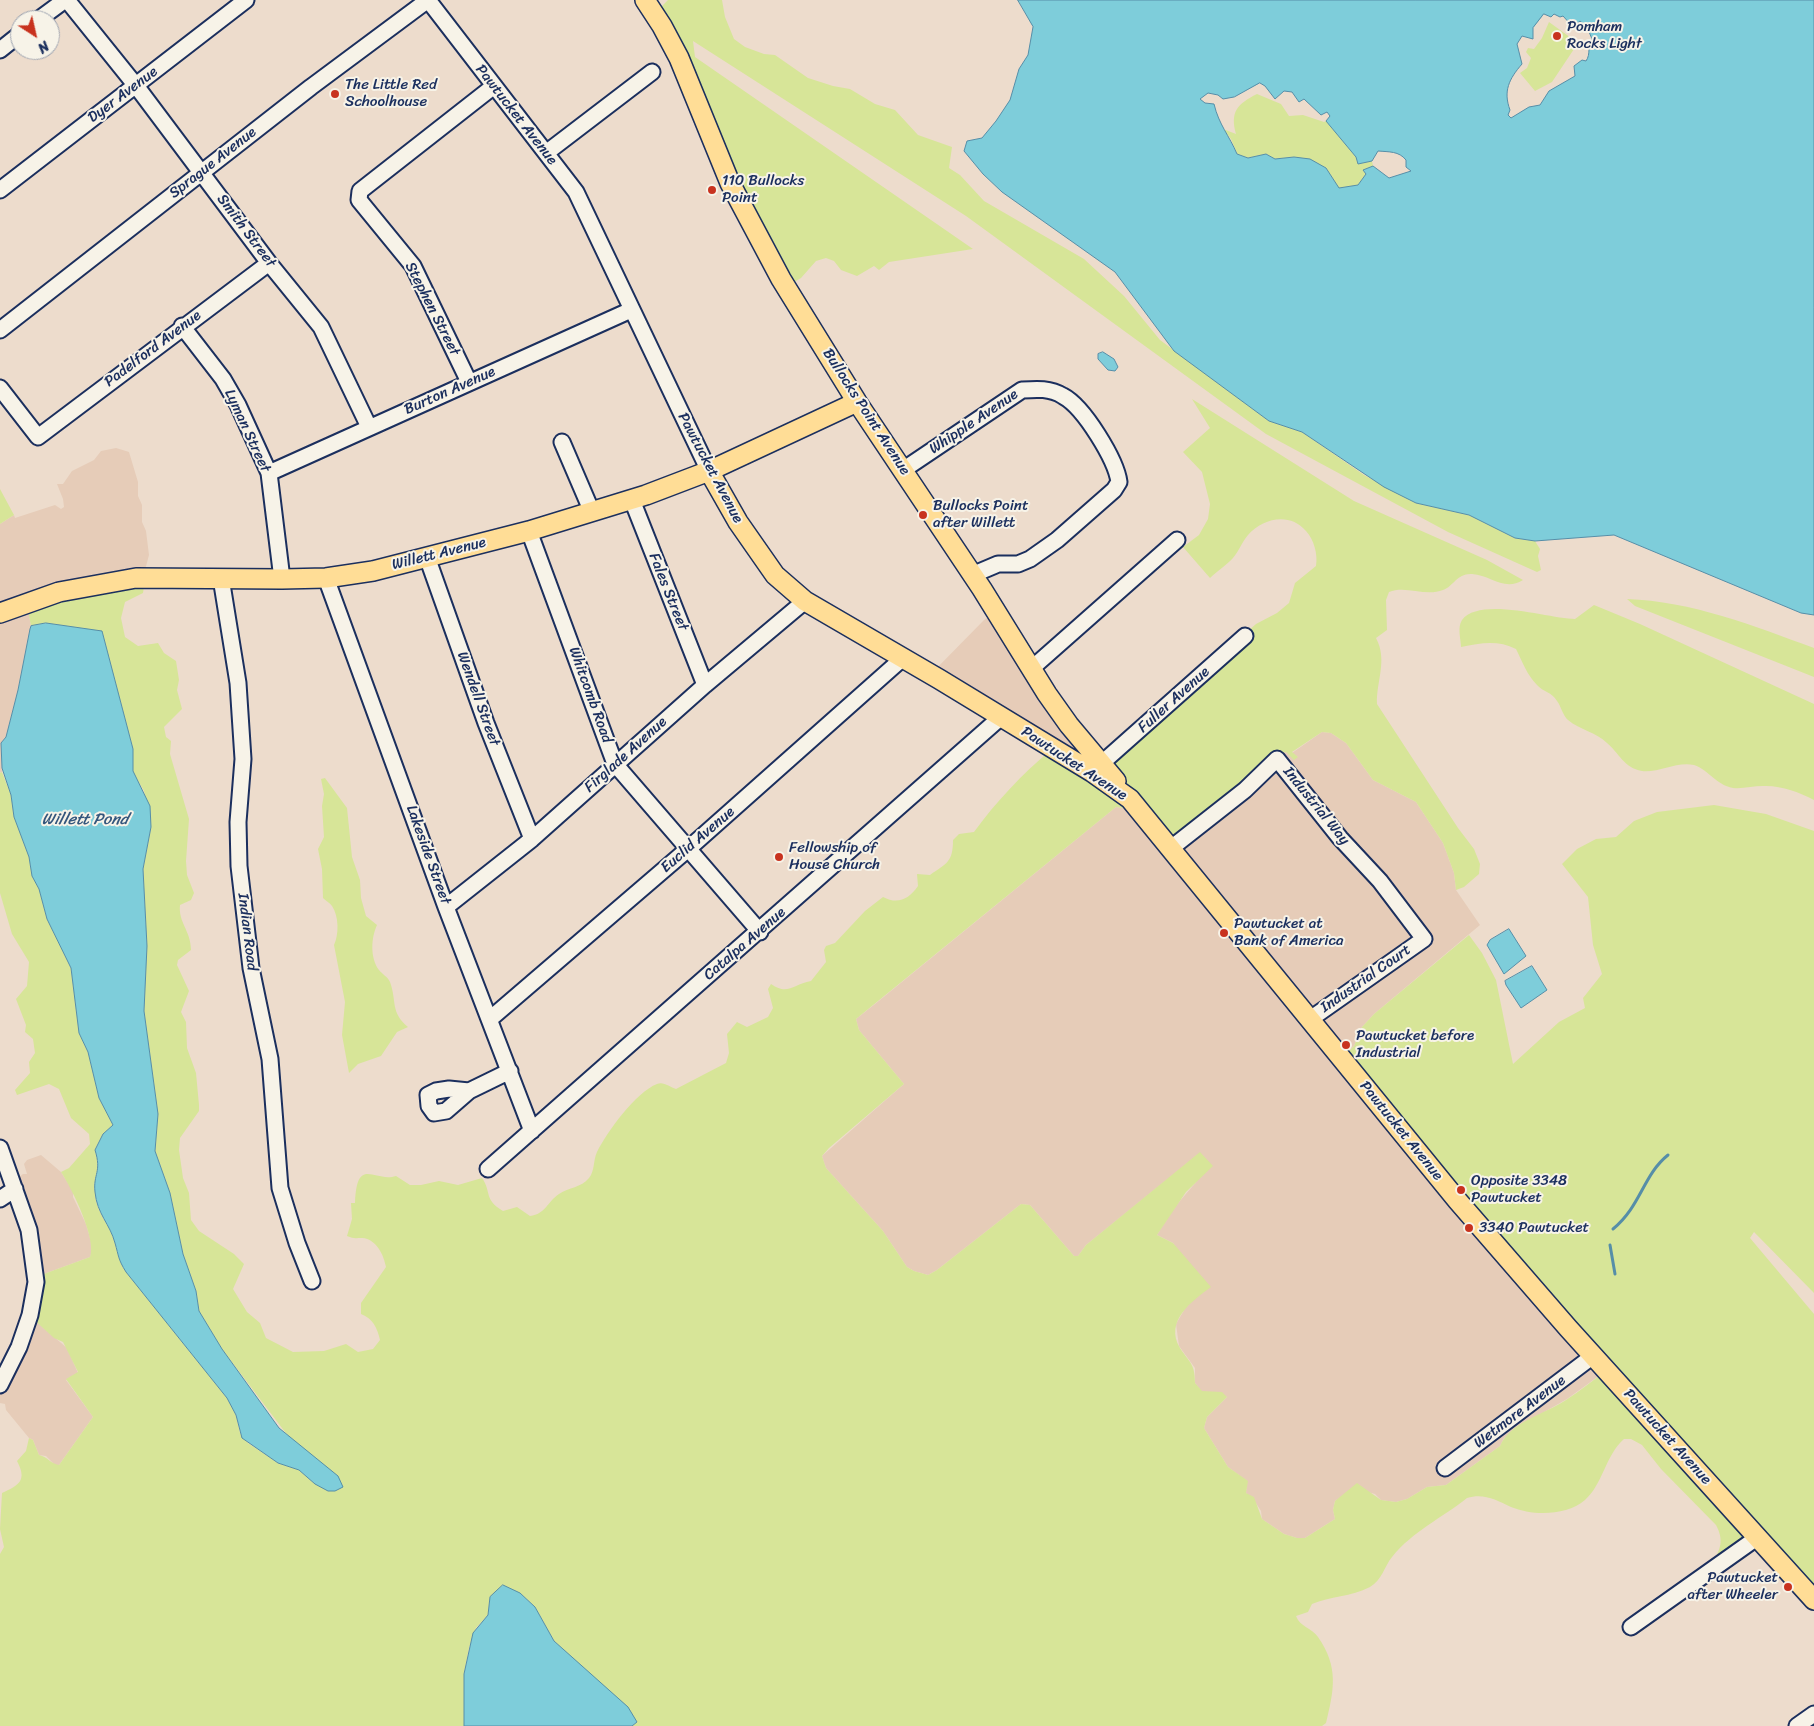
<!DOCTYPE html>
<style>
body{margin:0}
#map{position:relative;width:1814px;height:1726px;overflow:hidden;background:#eddccc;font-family:Sriracha,sans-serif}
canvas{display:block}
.north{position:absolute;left:10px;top:10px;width:50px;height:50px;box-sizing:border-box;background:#f7f3e8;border:1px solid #9fa5b1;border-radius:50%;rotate:145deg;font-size:14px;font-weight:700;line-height:20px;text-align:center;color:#1b2f5e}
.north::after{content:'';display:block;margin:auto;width:18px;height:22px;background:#c8321e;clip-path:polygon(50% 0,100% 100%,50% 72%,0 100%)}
</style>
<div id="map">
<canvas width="1814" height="1726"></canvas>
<div class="north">N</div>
</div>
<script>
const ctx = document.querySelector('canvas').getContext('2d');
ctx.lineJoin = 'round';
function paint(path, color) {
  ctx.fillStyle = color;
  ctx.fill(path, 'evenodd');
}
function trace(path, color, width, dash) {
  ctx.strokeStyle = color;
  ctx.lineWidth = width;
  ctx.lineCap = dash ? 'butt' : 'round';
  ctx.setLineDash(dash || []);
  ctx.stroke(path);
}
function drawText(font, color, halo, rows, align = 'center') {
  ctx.font = font + ' Sriracha,sans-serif';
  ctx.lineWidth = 4;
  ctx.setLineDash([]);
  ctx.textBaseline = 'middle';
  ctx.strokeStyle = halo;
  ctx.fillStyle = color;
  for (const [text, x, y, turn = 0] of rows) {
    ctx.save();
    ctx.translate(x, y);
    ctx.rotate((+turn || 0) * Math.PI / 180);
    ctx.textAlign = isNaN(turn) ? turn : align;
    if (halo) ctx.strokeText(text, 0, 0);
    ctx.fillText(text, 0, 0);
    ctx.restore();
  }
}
const built = new Path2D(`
 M116,448L129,452L138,482V496L142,505V522L146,531L149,555L144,574L27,605L31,626L18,690L6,737L1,743L2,772L0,773V524L14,515L15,518L55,505L61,509L64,507L63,499L57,484H63L72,471L94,460L101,451Z
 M995,612L1103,768L930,675L984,620Z
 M1322,732L1331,733L1346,743L1373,780L1416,802L1443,843L1454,873L1456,890L1480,925L1374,1014L1362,1027L1354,1046L1346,1054L1607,1370L1567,1399L1516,1428L1504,1438L1500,1446L1446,1485L1427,1487L1407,1499L1396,1502L1381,1500L1375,1494L1354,1488L1335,1501L1333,1510L1335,1519L1305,1538H1297L1284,1534L1262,1519L1261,1511L1254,1500L1246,1493L1247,1481L1228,1467L1204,1428L1207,1417L1227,1397L1213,1392H1202L1195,1383V1368L1179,1346L1176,1324L1187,1305L1179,1252L1173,1243L1157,1235L1173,1209L1197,1181L1200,1153L1086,1245L1078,1256H1074L1030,1205L1021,1204L937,1270L928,1275L914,1271L907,1267L883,1231L826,1168L822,1156L904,1084L859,1030L856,1019L875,1004L1116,807L1136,810L1286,752L1298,757L1292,753Z
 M41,1155L61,1172L73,1191V1197L86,1224L93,1248L90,1257L41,1275L13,1182L23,1174H27L24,1164L27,1160Z
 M32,1318L67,1348L78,1373L66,1380L93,1417L59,1465H55L46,1456L39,1455L33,1440L29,1438L6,1410L5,1404L0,1403V1383Z`);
const green = new Path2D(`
 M668,0H722L725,17L734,39L745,47L764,54L775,55L808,78L833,86L850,89L875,104L895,110L918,135L952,147L949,168L960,175L984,201L1084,259L1124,296L1160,340L1269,421L1302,432L1364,475L1416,503L1469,515L1515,538L1535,541L1540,549L1538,556L1541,570L1537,572L1448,532L1266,434L966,216L693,41L695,57L973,249L889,262L879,270L874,266L857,276L841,270L834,261L826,258L816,261L801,278L786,287L654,14Z
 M1549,22L1578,43L1552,82L1535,91L1520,73L1527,68L1531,58L1526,52L1528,48L1534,49L1542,38Z
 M1257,94L1281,104L1289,116L1303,115L1324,122L1326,121L1356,157L1358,164L1372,161L1373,166L1363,170L1366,174L1358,185L1339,189L1326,168L1294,157L1275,159L1266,154L1248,158L1237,154L1231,139L1223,129L1236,134C1230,112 1237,104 1257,94Z
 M1192,399L1354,501L1487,560L1523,580C1504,592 1491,575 1472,574C1457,573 1454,586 1443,590C1425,597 1406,585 1389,592L1386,600L1387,630L1376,638C1388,660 1376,682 1377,704L1458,828L1474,849L1480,864L1479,874L1464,887L1456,890L1454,873L1443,843L1416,802L1373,780L1346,743L1331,733L1322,732L1292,752L1298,757L1294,760L1286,752L1278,755L1171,850L1136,810L1116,807L856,1019L859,1030L904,1084L829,1148L822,1156L826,1168L883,1231L907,1267L914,1271L928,1275L937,1270L1021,1204L1030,1205L1074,1256H1078L1086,1245L1200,1152L1213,1166L1186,1192L1157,1235L1173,1243L1211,1287C1192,1301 1164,1321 1180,1348C1190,1363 1195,1364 1195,1383L1202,1391L1222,1392L1227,1397L1207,1417L1204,1428L1228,1467L1248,1481L1246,1493L1254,1497L1262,1519L1284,1534L1297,1538H1305L1335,1519L1333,1510L1335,1501L1357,1483L1381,1500L1396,1502L1407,1499L1427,1487L1446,1485L1500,1446C1510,1422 1545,1414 1566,1400C1580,1391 1593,1380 1607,1370L1346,1054L1354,1046L1362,1027L1374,1014L1469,935L1482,953L1496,980L1513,1064L1559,1022L1585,1008L1583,998L1602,974L1593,945L1588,897L1562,864L1577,849L1596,839L1616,837L1634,821L1657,812L1714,805L1766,814L1814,831V1293L1754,1232L1750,1238L1814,1314V1600L1759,1538L1712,1563C1721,1549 1724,1540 1716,1525L1661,1469L1642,1445L1631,1439H1624C1605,1456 1603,1484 1585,1500C1566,1516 1533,1516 1511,1507C1496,1500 1484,1493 1467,1498C1442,1518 1413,1531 1392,1557C1384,1567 1382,1580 1370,1587C1351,1597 1330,1596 1312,1604L1308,1612L1296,1616C1300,1627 1312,1628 1318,1637C1339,1667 1334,1690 1326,1723L1322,1726H632L637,1722L554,1641L535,1607L520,1593L490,1597L488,1615L476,1628L469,1648L464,1674V1726H0V1554L4,1547L0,1529L2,1493C20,1485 27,1480 17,1461L26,1451L29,1438L33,1440L39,1455C48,1457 51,1464 59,1465L93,1417L66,1379L78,1372L63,1342L54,1338L32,1318L41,1275L90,1257C97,1239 72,1189 61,1172L69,1168L90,1144L89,1134L71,1118L59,1089L49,1084L17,1095L15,1090L30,1073L29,1062L35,1053L33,1039L25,1032L26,1025L16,999L27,986L29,962L12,934L0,893V773L2,772L11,795L14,817L29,857L32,876L39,889L47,919L71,968L79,1033L88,1052L99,1098L113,1125L103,1134L95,1150C102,1172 93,1174 95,1192C96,1214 110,1224 115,1243C119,1257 118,1259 126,1272L227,1398L236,1415L240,1433L248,1443L278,1463L299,1470L315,1484L288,1436L222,1349L199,1311L196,1291L183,1254L170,1193L155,1151L158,1114L144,1011L147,946L143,869L151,827L144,791L132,771L133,749L102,632L46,623L31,626L27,605L145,580L143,593L125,602L121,618L125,637L138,646L158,643L164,653L176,661L179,680L177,690L182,709L164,727L166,737L171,741L170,754L189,819L186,861L187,875L194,893L191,900L180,905C178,922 191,931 191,950L178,960L177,965L189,991L181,1012L186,1022L187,1048L196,1073L199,1105V1111L180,1138L179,1150L183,1178L189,1193L191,1220L199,1231L234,1254L244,1264L233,1289L247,1312L260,1323L266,1338L293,1352L324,1351L346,1344L358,1352L373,1349L380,1340C377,1327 373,1319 361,1314V1303L386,1267C384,1256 377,1239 362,1238C355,1238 354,1239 347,1236L352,1219L351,1203H355C357,1155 374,1183 396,1176L410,1185H421L439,1181L458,1185L482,1178C492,1192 483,1199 503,1211L517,1207L530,1216C546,1214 547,1202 559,1194C569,1187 581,1188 589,1178C595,1171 593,1160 597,1152C607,1132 636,1092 657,1084C663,1081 670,1087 676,1089L726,1063L729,1053L727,1034L737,1022L747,1027L768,1017L773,1008L768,989L771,984C788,996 793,984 811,981L826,962L824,950L826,946L835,943L865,911L883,897C898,905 909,899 918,886L917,874L930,875C947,863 953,862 953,840L959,834L974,832C995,803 1022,774 1051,750L1104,769L1172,699L1256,624L1277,613L1289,603L1295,583L1316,566C1318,554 1314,540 1306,531C1290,512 1263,518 1248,535C1242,542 1239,551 1233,558C1227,565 1217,571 1210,578L1183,547L1199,535L1208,519L1210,504L1202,472L1183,452L1210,428Z
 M0,489L14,515L0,524Z
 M1627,599C1691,601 1754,626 1814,648V677L1635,606Z
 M1594,605L1640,624L1814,704V800C1799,792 1780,785 1763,786C1753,786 1743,789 1733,788C1716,785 1709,770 1694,765C1677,761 1659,773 1642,771C1624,768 1619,753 1607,743C1596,732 1580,730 1568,720C1563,716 1561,706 1557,701C1552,692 1543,692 1537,685C1527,675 1522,661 1516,649C1498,640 1481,643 1461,647C1461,640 1457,627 1462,620C1480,596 1551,619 1575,619Z
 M325,778L347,808L352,857L360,880L361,898L366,916L377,925C371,938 370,958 379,970C382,974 388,977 390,982C397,1001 390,1012 408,1027L397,1032L381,1056L358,1064L349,1073L342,1035L345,1002L334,945C339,935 339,916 332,906C330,903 325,900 323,898L322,869L318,849L324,837L322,806L324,794L321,779Z`);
const water = new Path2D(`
 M1018,0H1814V615L1801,613L1614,535L1535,541L1515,538L1469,515L1416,503L1384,487L1302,432L1269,421L1174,351L1115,272L1002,192L983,174L964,151L967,141L982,138L996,121L1010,100L1019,69L1028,55L1033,27ZM1544,14L1551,17L1554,14L1560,17L1563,16L1573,27L1580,21L1587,27L1592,39C1587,46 1591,54 1586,61L1582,60L1574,66L1575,76L1549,91L1540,105L1529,107L1511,118L1508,115L1510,110C1503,91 1509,79 1522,64L1517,44L1522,36L1533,39V28ZM1260,83L1265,86L1275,99L1284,91L1292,92L1299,102L1304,99L1321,115L1327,112L1330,116L1326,121L1356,157L1358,164L1372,161L1378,151C1389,152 1399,151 1406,160V167L1411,171L1389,178L1373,166L1363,170L1366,174L1358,185L1339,188L1326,168L1310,159L1294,157L1275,159L1266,154L1248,158L1237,154C1229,135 1219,125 1214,104L1205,103L1200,99L1208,93L1218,95L1223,99L1234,97Z
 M1103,352L1114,359L1118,367L1115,371L1108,370L1098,359V354Z
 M46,623L102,631L133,749V771L150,806L151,827L143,869L147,946L144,1011L158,1114L155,1151L170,1193L183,1254L196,1291L199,1311L222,1349L279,1428L338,1476L343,1487L335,1491H328L315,1484L299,1470L278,1463L242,1438L236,1415L227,1398L126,1272C118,1259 119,1257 115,1243C110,1224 97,1214 95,1192C93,1174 102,1172 95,1150L103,1134L113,1125L99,1098L88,1052L79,1033L71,968L47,919L39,889L32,876L29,857L14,817L11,795L2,768L1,743L6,737L18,690L30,629L31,626Z
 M1509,929L1526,956L1504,974L1487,945L1490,940Z
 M1532,966L1547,990L1521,1008L1506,985L1505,981Z
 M503,1585L520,1593L535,1607L554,1641L628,1707L637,1722L632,1726H464V1674L473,1633L488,1615L490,1597Z`);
const stream = new Path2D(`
 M1613,1229C1641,1206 1643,1175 1668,1155
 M1610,1245L1615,1274`);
const minor = new Path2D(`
 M67,0L137,87L269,263L321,327L369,427
 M428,0L576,192L709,471
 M38,20L65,0
 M0,50L20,34
 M546,153L652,72
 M0,190L246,0
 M182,326L223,379L238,405L269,473L282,579
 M0,330L311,87L428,0
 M469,382L413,266L359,200L360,191L494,86
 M0,388L38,437L269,263
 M562,442L592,512
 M903,470L1022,390C1037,389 1050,388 1063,396C1084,407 1116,460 1119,482L1114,490L1057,540L1030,559L1018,564H998L972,575
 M269,473L631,310
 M632,500L705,685
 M529,531L615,764L760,932
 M427,557L486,723L532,839
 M221,578L238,683L243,759L238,822L239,866L251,968L270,1059L280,1188L297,1243L312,1281
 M326,578L446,907L532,1131
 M1031,669L1177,540
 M1102,763L1245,636
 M1170,849L1245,790L1277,759L1340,838L1380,881L1424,939L1309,1020
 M446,907L532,839L705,685L805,601
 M490,1019L688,849L903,658
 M449,1089L469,1091L446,1111L434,1113L429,1106L428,1095L436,1091Z
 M469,1091L510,1071
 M0,1148L29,1230L36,1282L30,1315L19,1347L0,1385
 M488,1169L1001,717
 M0,1199L15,1189
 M1445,1468L1593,1356
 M1631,1627L1758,1537
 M1797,1726L1814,1714`);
const major = new Path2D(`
 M645,0L662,26L679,58L730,183L781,279L857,402L982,589L1047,694L1069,725L1116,781
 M709,471L738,522L775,575L805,601L939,679L1092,772L1130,799L1457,1200L1568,1328L1814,1600
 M0,613L59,592L136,578L282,579L326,578L373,571L529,531L646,495L709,471L857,402`);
const markers = [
 [1557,36,5,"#c8321e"],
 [335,94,5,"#c8321e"],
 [712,190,5,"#c8321e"],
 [923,515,5,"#c8321e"],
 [779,857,5,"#c8321e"],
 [1224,933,5,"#c8321e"],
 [1346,1045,5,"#c8321e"],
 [1461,1190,5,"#c8321e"],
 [1469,1228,5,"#c8321e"],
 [1788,1587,5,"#c8321e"]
];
const poiNames = [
 ["Pomham",1567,27],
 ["Rocks Light",1567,44],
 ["The Little Red",345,85],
 ["Schoolhouse",345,102],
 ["110 Bullocks",722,181],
 ["Point",722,198],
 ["Bullocks Point",933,506],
 ["after Willett",933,523],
 ["Fellowship of",789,848],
 ["House Church",789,865],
 ["Pawtucket at",1234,924],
 ["Bank of America",1234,941],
 ["Pawtucket before",1356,1036],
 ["Industrial",1356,1053],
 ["Opposite 3348",1471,1181],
 ["Pawtucket",1471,1198],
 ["3340 Pawtucket",1479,1228],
 ["Pawtucket",1778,1578,"right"],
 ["after Wheeler",1778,1595,"right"]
];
const streetNames = [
 ["Dyer Avenue",123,95,-37],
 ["Pawtucket Avenue",516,115,52],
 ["Sprague Avenue",213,163,-38],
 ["Smith Street",246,231,53],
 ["Stephen Street",432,309,63],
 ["Padelford Avenue",153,349,-37],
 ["Burton Avenue",450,391,-24],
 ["Bullocks Point Avenue",866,412,57],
 ["Whipple Avenue",974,422,-34],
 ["Lyman Street",247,431,65],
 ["Pawtucket Avenue",710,468,62],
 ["Willett Avenue",439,554,-14],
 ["Fales Street",668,592,68],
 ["Whitcomb Road",590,695,70],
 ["Wendell Street",478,699,70],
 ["Fuller Avenue",1174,700,-42],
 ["Firglade Avenue",626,755,-42],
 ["Pawtucket Avenue",1074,764,33],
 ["Industrial Way",1316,806,51],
 ["Euclid Avenue",698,840,-41],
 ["Lakeside Street",428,855,70],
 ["Indian Road",247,932,83],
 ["Catalpa Avenue",745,944,-41],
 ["Industrial Court",1366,979,-35],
 ["Pawtucket Avenue",1401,1131,51],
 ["Wetmore Avenue",1520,1412,-37],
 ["Pawtucket Avenue",1667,1437,48]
];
const waterNames = [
 ["Willett Pond",85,820]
];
paint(built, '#e6ccb8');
paint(green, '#d7e598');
paint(water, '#7ecdda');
trace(water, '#568ea8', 1);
trace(stream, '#568ea8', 3);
trace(minor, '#1b2f5e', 19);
trace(major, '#1b2f5e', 22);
trace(minor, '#f7f3e8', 15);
trace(major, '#ffdd96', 19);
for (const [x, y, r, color] of markers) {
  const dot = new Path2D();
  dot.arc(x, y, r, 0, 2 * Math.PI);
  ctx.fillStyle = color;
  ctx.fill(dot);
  trace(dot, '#f7f3e8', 2);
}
drawText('15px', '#1b2f5e', '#f7f3e8', poiNames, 'left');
drawText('15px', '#1b2f5e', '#f7f3e8', streetNames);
drawText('italic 16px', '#34567d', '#f7f3e8', waterNames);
</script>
